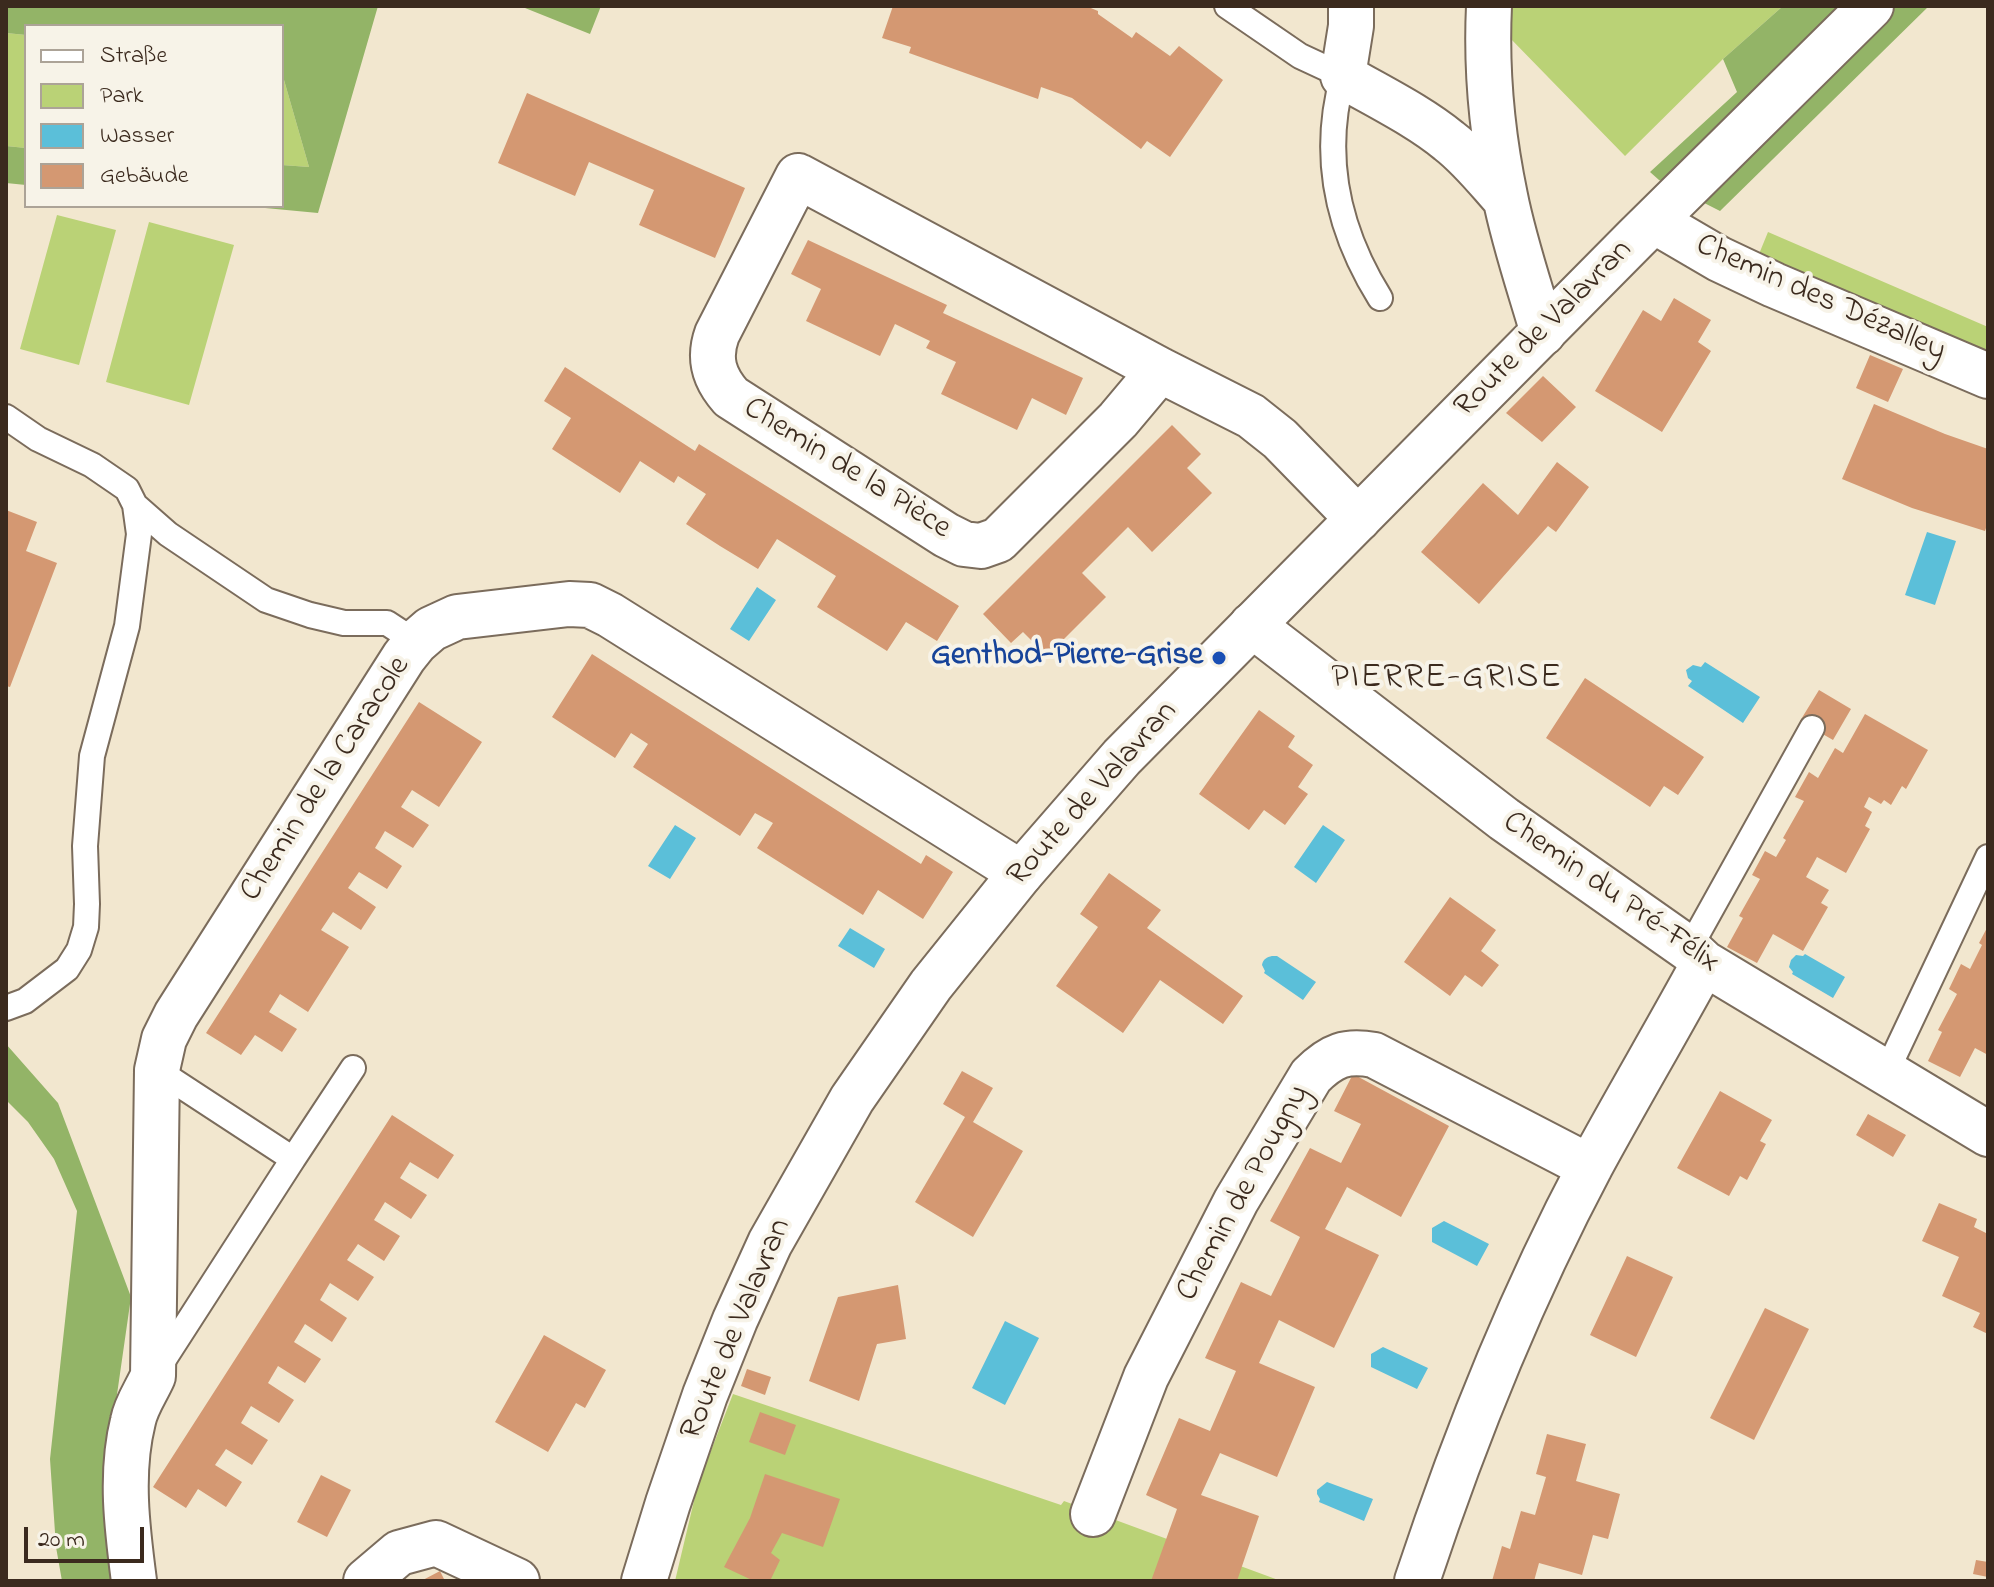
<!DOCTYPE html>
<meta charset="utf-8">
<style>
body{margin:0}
#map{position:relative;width:1994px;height:1587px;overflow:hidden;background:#f2e7cf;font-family:"Indie Flower",sans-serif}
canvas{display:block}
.frame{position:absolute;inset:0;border:8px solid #3b2a1e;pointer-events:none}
.legend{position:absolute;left:24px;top:24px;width:260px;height:184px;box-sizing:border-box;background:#f7f3e8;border:2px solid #aca397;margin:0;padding:10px 14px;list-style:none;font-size:24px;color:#3b2a1e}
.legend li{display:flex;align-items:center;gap:16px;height:40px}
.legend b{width:40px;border:2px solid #aca397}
.scale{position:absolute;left:24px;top:1527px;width:120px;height:36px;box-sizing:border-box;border:4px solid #3b2a1e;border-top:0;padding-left:10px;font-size:24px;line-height:28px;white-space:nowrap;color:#3b2a1e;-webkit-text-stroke:6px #f7f3e8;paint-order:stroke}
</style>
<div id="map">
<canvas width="1994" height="1587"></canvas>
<div class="frame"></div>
<ul class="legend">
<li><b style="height:10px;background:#fff"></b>Straße</li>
<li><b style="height:22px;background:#bad276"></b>Park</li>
<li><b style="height:22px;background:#5bbfd9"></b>Wasser</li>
<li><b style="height:22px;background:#d49872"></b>Gebäude</li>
</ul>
<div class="scale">20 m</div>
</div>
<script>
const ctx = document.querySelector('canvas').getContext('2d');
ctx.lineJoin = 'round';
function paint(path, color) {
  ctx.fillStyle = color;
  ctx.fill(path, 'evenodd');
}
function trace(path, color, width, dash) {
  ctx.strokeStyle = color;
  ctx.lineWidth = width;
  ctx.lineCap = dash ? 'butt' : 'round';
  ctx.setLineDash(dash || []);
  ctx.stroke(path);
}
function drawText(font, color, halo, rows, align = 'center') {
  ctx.font = font + ' "Indie Flower",sans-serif';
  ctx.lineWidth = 8;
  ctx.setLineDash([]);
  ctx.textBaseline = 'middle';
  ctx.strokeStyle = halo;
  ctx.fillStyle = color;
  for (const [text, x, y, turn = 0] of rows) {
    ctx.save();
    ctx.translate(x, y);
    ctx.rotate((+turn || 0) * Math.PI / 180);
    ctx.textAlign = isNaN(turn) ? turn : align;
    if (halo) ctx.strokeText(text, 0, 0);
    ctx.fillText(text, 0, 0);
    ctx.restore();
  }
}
const green = new Path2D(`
 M1512,6H1783L1723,59L1625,156L1509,37Z
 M6,33L26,35V148L6,146Z
 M282,73L309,167L282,165Z
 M57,215L116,230L79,365L20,349Z
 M149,222L234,245L189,405L106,382Z
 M1768,232L1988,327V353L1759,254Z
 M733,1394L1061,1505L1064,1501L1281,1581H675L698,1484Z`);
const forest = new Path2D(`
 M6,6H378L318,213L244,206H282V165L309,167L282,73V26H26V35L6,33Z
 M520,6H601L590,34Z
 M1783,6H1929L1720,211L1659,180L1650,172L1737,92L1723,59Z
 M6,146L26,148V185L6,183Z
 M6,1044L58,1103L131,1297L107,1464L117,1581H62L56,1547L50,1459L77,1211L54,1159L28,1122L6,1100Z`);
const water = new Path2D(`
 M1927,532L1956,541L1935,605L1905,595Z
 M757,587L776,600L749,641L730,629Z
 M1705,662L1760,697L1743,723L1688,686L1692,681L1688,678L1686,670L1693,665L1701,667Z
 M675,825L696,838L670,879L648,866Z
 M1323,825L1345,840L1316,883L1294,867Z
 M850,928L885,949L874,968L838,946Z
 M1805,954L1845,977L1833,998L1792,974L1793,972L1789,967L1791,960L1796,955L1803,956Z
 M1272,956H1277L1316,982L1303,1000L1264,973L1265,971L1262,965C1263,959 1267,957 1272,956Z
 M1444,1221L1489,1244L1477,1266L1432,1242V1228Z
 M1005,1321L1039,1338L1005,1405L972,1388Z
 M1383,1347L1428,1368L1417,1389L1371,1367V1354Z
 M1327,1482L1373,1499L1364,1521L1319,1502L1320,1499L1317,1494V1490Z`);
const building = new Path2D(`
 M893,6H1086L1098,11V14L1132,38L1136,32L1170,56L1179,46L1223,80L1170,157L1147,141L1141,149L1072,98L1041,87L1038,99L909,53L911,47L882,38Z
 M527,93L745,188L715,258L639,225L654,190L589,162L575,196L498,163Z
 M808,240L947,305L943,313L1083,378L1066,415L1032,398L1017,430L941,394L956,362L926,348L930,341L895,324L880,356L806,321L821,289L791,274Z
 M1674,298L1711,320L1698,342L1711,351L1662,432L1595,391L1643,310L1661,321Z
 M1870,355L1903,369L1888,402L1856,388Z
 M565,367L695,451L699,444L959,606L937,641L906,622L887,651L817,607L836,576L777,539L758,569L720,546L686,524L706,494L678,476L674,483L640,461L620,493L552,449L571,418L544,401Z
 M1543,376L1576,407L1542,442L1506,413Z
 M1874,404L1945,434L1988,449V522L1985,531L1912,508L1842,479Z
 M1172,425L1201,454L1187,468L1212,493L1152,552L1128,527L1082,573L1106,597L1047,656L1023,632L1011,643L983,614Z
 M1557,462L1589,487L1556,532L1548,526L1479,604L1421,552L1483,483L1518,515Z
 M6,510L37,522L26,551L57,563L10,687L6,686Z
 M592,654L921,864L926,855L953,872L923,919L878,890L863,915L757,848L773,823L755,813L740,836L633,767L648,744L631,733L615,758L552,717Z
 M1585,678L1704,757L1678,795L1664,786L1650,807L1546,738Z
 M1819,690L1851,709L1833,740L1800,721Z
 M419,702L482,742L439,807L412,790L401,807L429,825L413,848L385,831L375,848L402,866L387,889L359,872L348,888L376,907L361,930L333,912L321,930L349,947L308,1012L280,994L269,1012L297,1029L282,1052L255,1035L241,1055L206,1033Z
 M1259,710L1295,736L1288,747L1313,765L1298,787L1308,794L1285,825L1264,810L1249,830L1199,794Z
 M1865,714L1928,750L1906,789L1902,786L1891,805L1884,800L1881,804L1869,797L1864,807L1872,812L1865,826L1870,829L1846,873L1817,857L1806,877L1829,890L1821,903L1828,907L1803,951L1773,934L1757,963L1727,947L1743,918L1739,916L1760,879L1752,875L1765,851L1776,857L1786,840L1783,838L1804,801L1795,797L1809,772L1818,778L1835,748L1843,753Z
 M1109,873L1161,910L1147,928L1243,996L1223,1024L1160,980L1123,1033L1056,986L1098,927L1080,914Z
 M1450,897L1496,930L1481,951L1499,965L1482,987L1465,975L1450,996L1404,962Z
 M1988,926V1055L1975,1048L1960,1077L1928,1061L1942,1032L1938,1030L1957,994L1949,989L1961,964L1970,969L1982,945L1979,943Z
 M962,1071L993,1088L973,1122L1023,1151L973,1237L915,1202L965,1117L943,1104Z
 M1353,1074L1449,1126L1401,1217L1347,1187L1325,1229L1379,1255L1334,1348L1279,1320L1259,1363L1315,1387L1277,1477L1220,1453L1201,1495L1259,1516L1237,1581H1151L1177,1509L1146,1495L1179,1418L1210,1431L1236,1371L1205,1358L1241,1282L1271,1296L1300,1237L1270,1221L1310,1148L1341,1163L1361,1124L1334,1111Z
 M1720,1091L1772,1120L1760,1141L1766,1144L1747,1180L1740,1176L1729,1196L1677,1168Z
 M1868,1114L1906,1135L1893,1157L1856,1135Z
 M392,1115L454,1155L438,1179L410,1162L400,1178L427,1195L411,1219L385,1202L374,1220L400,1236L384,1261L358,1244L347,1260L374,1277L358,1301L330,1283L320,1300L347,1318L332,1342L305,1324L294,1342L321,1359L305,1383L278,1366L268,1383L294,1400L279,1423L251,1406L241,1423L268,1440L252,1465L226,1449L215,1465L242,1482L226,1507L198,1489L186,1508L153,1487Z
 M1939,1203L1977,1219L1974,1227L1988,1234V1334L1973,1327L1980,1313L1942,1296L1959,1257L1922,1241Z
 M1627,1256L1673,1277L1636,1357L1590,1335Z
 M898,1285L906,1339L877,1344L859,1401L809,1381L838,1297Z
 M1765,1308L1809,1329L1754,1440L1710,1418Z
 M544,1335L606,1370L585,1408L576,1403L548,1452L495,1422Z
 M747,1369L771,1377L765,1395L741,1386Z
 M760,1412L796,1425L785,1455L749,1442Z
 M1547,1434L1586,1444L1576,1481L1620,1494L1608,1539L1593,1535L1582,1575L1539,1563L1534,1581H1492L1502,1546L1510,1549L1521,1511L1535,1515L1546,1477L1536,1474Z
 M765,1474L840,1499L823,1547L782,1533L771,1553L780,1560L770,1581H754L724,1567L750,1518Z
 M321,1475L351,1490L327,1537L297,1522Z
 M1976,1560L1988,1562V1577L1973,1574Z
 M440,1571L445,1581H421Z`);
const service = new Path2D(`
 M1227,6L1300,56L1343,76C1321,155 1337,229 1380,298
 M6,417L38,439L92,465L127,489L135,505L139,534L127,626L92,756L85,846L87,904L86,927L79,950L67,969L25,1001L6,1008
 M135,505L168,534L266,600L310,615L344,623H387L416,642
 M1689,949L1812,728
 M157,1070L293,1159L159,1367
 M1886,1073L1988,857
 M293,1159L353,1068`);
const minor = new Path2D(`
 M1351,6V26L1343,76C1379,97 1417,115 1449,141C1471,158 1487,179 1505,199
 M1489,6C1486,69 1492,134 1505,196C1514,242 1530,288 1543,333
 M1654,221L1719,259L1774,285L1988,376
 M1160,370L1118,420L998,540L981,546L964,544L946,535L731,397C714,378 708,359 717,334L798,176L1160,370L1251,416L1280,439L1358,519
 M1252,625L1504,819L1689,949L1704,963L1988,1134
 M1093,1514L1146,1377L1236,1201L1311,1076C1332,1055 1346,1050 1374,1055L1590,1167
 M134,1581C127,1528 120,1473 133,1421C136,1405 147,1390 153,1376L157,1070L164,1039L176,1015L404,657L416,642L431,629L457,617L569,604L590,605L610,615L1021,873
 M366,1581L399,1553L436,1543L517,1581
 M1417,1581C1464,1439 1521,1297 1591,1165C1628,1097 1667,1031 1704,963`);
const tertiary = new Path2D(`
 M644,1581L668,1503L705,1395L735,1320L770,1243L852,1099L931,985L1021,873L1122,757L1636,238L1871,6`);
const markers = [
 [1219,658,8,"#1a4fb4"]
];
const streetNames = [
 ["Chemin des Dézalley",1820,300,24],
 ["Route de Valavran",1545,330,-45],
 ["Chemin de la Pièce",846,470,32],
 ["Chemin de la Caracole",327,780,-57],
 ["Route de Valavran",1094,795,-48],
 ["Chemin du Pré-Félix",1610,894,35],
 ["Chemin de Pougny",1245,1194,-61],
 ["Route de Valavran",738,1330,-67]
];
const transitNames = [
 ["Genthod-Pierre-Grise",1203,658]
];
const neighbourhoodNames = [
 ["PIERRE-GRISE",1447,680]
];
paint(green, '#bad276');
paint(forest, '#93b467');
paint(water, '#5bbfd9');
paint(building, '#d49872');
trace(service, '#7b6c5c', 28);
trace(minor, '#7b6c5c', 48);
trace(tertiary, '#7b6c5c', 48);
trace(service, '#fff', 24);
trace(minor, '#fff', 44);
trace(tertiary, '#fff', 44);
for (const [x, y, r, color] of markers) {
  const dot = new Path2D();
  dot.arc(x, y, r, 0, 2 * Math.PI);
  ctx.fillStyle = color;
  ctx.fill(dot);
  trace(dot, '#f7f3e8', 3);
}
drawText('32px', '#3b2a1e', '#f7f3e8', streetNames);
drawText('bold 32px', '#164399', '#f7f3e8', transitNames, 'right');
ctx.letterSpacing = '2px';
drawText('34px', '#3b2a1e', '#f7f3e8', neighbourhoodNames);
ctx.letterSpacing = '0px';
</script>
